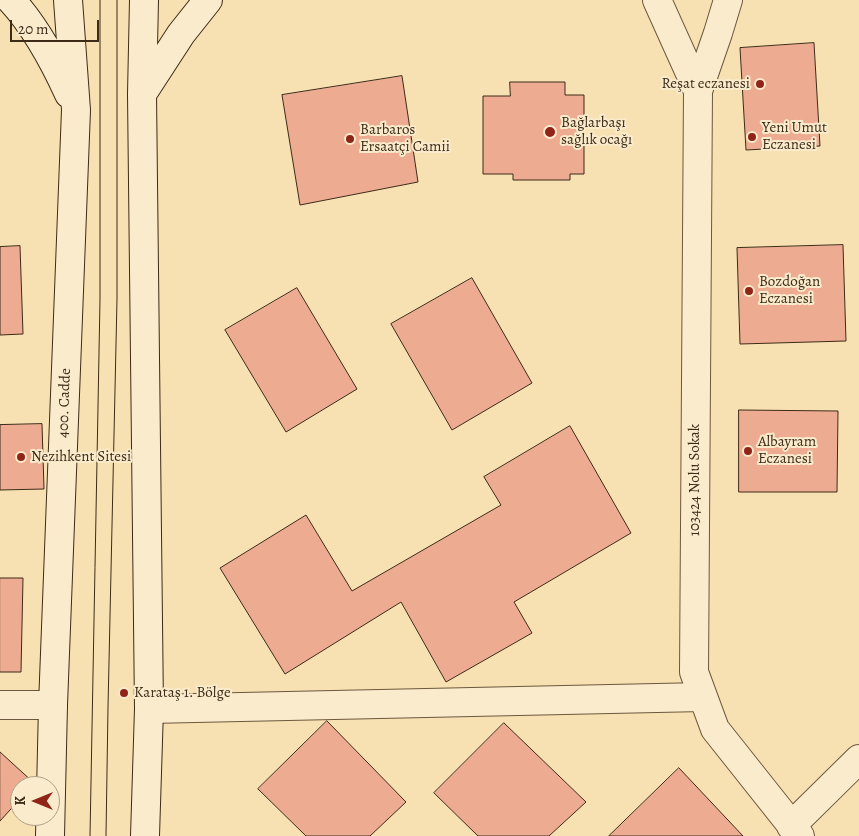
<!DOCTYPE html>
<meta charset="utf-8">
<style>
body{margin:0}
#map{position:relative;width:859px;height:836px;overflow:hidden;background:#f7e0b1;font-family:Alegreya,serif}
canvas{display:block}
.north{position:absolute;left:10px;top:776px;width:50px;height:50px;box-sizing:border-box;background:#faebcc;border:1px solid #ae9e84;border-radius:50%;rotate:270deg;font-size:14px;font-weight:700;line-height:20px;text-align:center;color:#3d2b18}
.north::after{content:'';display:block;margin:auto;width:18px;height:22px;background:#8f2418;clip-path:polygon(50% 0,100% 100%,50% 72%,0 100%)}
.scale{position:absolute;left:10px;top:20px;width:89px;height:22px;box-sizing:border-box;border:2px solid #3d2b18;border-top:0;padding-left:6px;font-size:15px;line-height:18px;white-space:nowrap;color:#3d2b18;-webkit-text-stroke:4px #faebcc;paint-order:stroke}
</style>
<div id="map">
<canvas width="859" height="836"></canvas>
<div class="north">K</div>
<div class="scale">20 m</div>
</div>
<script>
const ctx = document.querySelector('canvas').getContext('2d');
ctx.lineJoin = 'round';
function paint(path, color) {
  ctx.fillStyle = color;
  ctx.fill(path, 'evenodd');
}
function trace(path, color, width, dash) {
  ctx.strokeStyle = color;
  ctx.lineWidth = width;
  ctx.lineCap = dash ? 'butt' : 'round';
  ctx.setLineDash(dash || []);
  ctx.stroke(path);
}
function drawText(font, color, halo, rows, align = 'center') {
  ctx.font = font + ' Alegreya,serif';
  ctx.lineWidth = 4;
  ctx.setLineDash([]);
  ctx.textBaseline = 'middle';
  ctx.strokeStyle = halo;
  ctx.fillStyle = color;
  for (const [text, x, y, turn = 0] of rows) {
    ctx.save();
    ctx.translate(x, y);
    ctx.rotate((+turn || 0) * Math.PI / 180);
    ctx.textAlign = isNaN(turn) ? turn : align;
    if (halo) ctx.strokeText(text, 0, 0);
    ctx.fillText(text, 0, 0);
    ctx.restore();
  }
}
const building = new Path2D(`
 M814,43L820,146L746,150L740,48Z
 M402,76L418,182L300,205L282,95Z
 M510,82H565V95H584V174H570V180H513V174H483V96H510Z
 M843,245L846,341L740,344L737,248Z
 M20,246L23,334L0,335V247Z
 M472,278L532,383L452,430L391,324Z
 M297,288L357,389L286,432L225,330Z
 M739,410L838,411L837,492H739Z
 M42,424L44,489L0,490V425Z
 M570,426L631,533L514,602L532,633L446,682L401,602L285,674L220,568L306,515L352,591L501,505L484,477Z
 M0,578H23L21,672H0Z
 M327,721L406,802L370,836H306L258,789Z
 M504,723L586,802L549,836H478L434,793Z
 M0,752L34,783L32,786H20V799L0,821Z
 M679,768L743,836H609Z`);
const minor = new Path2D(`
 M657,0L698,91
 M728,0L718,33L698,91L694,672L715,729L800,836
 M0,705H53
 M149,709L703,697
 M791,826L859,759`);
const secondary = new Path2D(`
 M11,0C36,27 54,61 69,94
 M144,0L142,94L149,709L145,836
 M142,94L181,34L208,0
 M50,836L53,705L76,110L68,0`);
const tram = new Path2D(`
 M90,836L100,299V0
 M106,836L108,707L117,299V0`);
const markers = [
 [760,84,5,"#8f2418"],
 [550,132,6,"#8f2418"],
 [752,137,5,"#8f2418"],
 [350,139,5,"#8f2418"],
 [749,291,5,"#8f2418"],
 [748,451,5,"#8f2418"],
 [21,457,5,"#8f2418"],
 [124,693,5,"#8f2418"]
];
const poiNames = [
 ["Reşat eczanesi",750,84,"right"],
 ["Bağlarbaşı",561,123],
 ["sağlık ocağı",561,140],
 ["Yeni Umut",762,128],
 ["Eczanesi",762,145],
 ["Barbaros",360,130],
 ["Ersaatçi Camii",360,147],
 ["Bozdoğan",759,282],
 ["Eczanesi",759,299],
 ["Albayram",758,442],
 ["Eczanesi",758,459],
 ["Nezihkent Sitesi",31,457],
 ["Karataş 1. Bölge",134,693]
];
const streetNames = [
 ["400. Cadde",65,403,-88],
 ["103424 Nolu Sokak",695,480,-90]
];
paint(building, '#edac91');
trace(building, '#3d2b18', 1);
trace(minor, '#6c583e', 30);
trace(secondary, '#3d2b18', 30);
trace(minor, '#faebcc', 28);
trace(secondary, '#faebcc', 28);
trace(tram, '#3d2b18', 1);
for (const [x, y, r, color] of markers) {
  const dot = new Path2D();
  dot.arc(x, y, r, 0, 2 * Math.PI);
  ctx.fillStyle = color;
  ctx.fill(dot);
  trace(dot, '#faebcc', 2);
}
drawText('15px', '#3d2b18', '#faebcc', poiNames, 'left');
drawText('15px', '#3d2b18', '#faebcc', streetNames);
</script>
